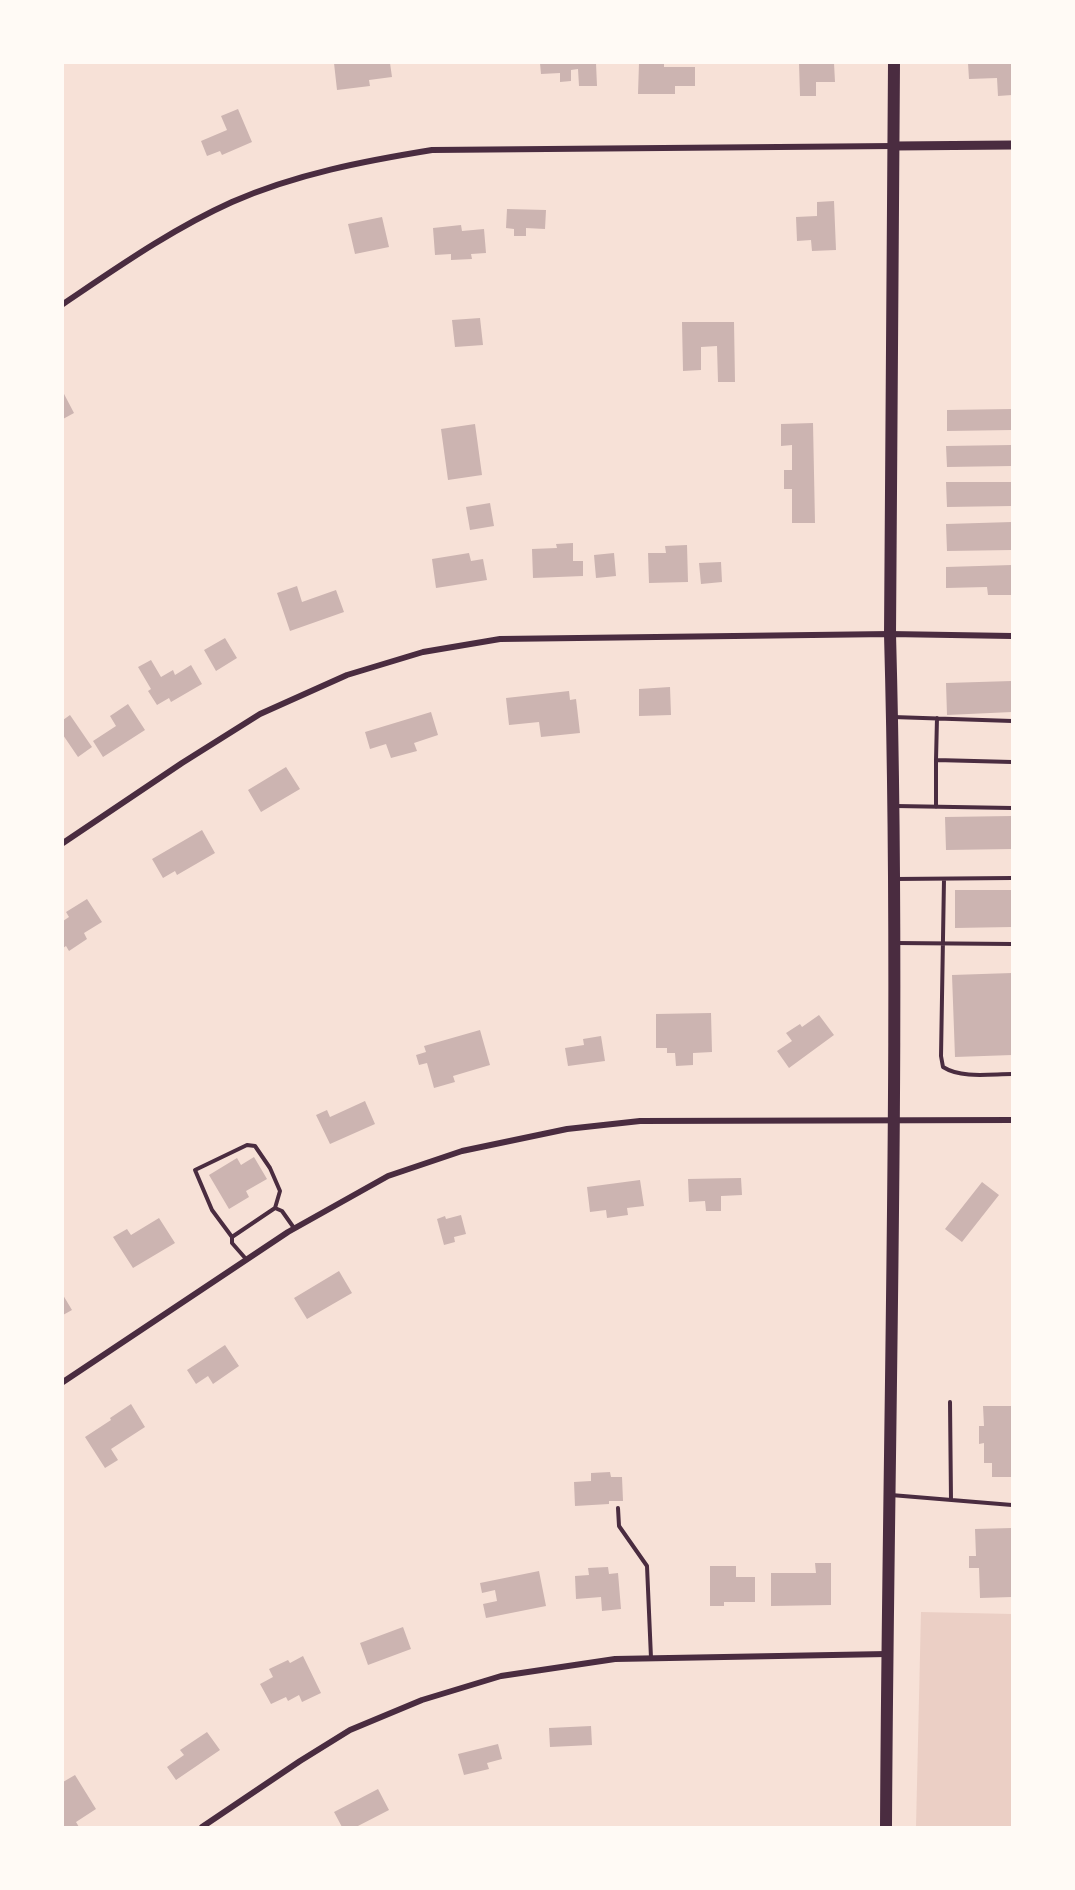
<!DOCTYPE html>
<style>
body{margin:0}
#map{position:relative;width:1075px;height:1890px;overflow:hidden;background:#f7e1d7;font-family:Spectral,serif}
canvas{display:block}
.frame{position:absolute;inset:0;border:64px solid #fffaf5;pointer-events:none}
</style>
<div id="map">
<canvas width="1075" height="1890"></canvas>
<div class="frame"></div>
</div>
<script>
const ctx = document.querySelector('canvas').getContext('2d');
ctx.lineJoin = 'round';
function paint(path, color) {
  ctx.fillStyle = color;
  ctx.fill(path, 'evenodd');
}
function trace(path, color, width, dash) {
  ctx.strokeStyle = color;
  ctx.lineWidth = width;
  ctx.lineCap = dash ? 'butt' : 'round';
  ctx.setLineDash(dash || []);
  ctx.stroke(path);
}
const green = new Path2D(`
 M921,1612L1012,1614V1827H916Z`);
const building = new Path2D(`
 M334,63H390L392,77L369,80L370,86L337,90Z
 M540,63H596L597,86H579L578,69L571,70V81L560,82V73L541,74Z
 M639,63H664V67H695V86H675V94H638Z
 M799,63H834L835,82H816V96H800Z
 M968,63H1012V95L998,96L997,78L969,79Z
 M238,109L252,142L222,155L220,151L207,156L201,141L227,130L221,116Z
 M834,201L836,250L812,251L811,240L797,241L796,217L817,216V202Z
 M507,209L546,210L545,229L526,228V236H514V229L506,228Z
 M382,217L389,247L355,254L348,224Z
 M461,225L462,231L484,229L486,253L471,254L472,259L451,260V254L435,255L433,228Z
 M480,318L483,345L455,347L452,320Z
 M682,322H734L735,382H718L717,346L701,347V370L683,371Z
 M63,392L74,413L63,419Z
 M1012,409V430L947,431V410Z
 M813,423L815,523H792V489H784V470H792V445L781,446V424Z
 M475,424L482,475L448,480L441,429Z
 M1012,445V466L947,467L946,446Z
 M946,482H1012V506L947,507Z
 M490,503L494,526L470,530L466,507Z
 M1012,522V550L947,551L946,524Z
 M573,543V561H583V576L533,578L532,549L557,548L556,544Z
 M687,545L688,582L649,583L648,553H666L665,546Z
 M469,553L471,561L483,559L487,580L436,588L432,559Z
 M614,553L616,576L596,578L594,555Z
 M721,562L722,582L701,584L699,563Z
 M1012,565V595H988L987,587L946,588V567Z
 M297,586L302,602L336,590L344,612L290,631L277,593Z
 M225,638L237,658L216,671L204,650Z
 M151,660L161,677L173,670L175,675L191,665L202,684L171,702L169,698L157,705L148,691L151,689L138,667Z
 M1012,681V712L947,715L946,683Z
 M670,687L671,715L639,716V689Z
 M569,691L570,700L576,699L580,733L541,737L539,722L509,725L506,698Z
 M128,704L145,730L103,757L93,741L116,726L110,716Z
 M431,712L438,735L414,743L417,751L391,758L386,744L370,749L365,732Z
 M70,715L92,747L78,757L63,735V720Z
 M286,767L300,789L261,812L248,790Z
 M1012,816V849L946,850L945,817Z
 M202,830L215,853L177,875L175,871L163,878L152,859Z
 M955,890H1012V927L955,928Z
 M87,899L102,922L84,933L87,939L69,951L66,946L63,948V921L69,917L66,912Z
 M1012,973V1055L955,1057L952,975Z
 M711,1013L712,1052L693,1053V1065L676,1066L675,1053H667V1048H656V1014Z
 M819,1015L834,1035L789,1068L777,1051L792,1041L786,1033L800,1024L802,1027Z
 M480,1030L490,1065L453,1076L455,1082L434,1088L427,1063L419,1065L416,1055L426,1052L424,1046Z
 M601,1036L605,1061L568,1066L565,1048L584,1045L583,1039Z
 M365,1101L375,1124L330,1144L316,1115L327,1110L330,1117Z
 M254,1157L267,1179L246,1191L249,1197L229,1209L209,1175L237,1158L241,1165Z
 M741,1178L742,1195L721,1196V1211H706L705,1201L689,1202L688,1179Z
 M640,1180L644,1206L627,1208L628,1215L607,1218L606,1210L590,1212L587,1187Z
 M982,1182L999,1195L962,1242L945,1229Z
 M461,1215L466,1234L454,1237L455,1242L444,1245L437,1219L445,1216L446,1219Z
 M159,1218L175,1243L133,1268L113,1237L127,1229L131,1235Z
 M339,1271L352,1293L307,1319L294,1298Z
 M63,1295L72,1310L63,1315Z
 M225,1345L239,1366L213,1384L208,1376L196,1384L187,1370Z
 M131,1404L145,1427L111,1449L118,1460L105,1468L85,1437L111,1420L110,1418Z
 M983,1406H1012V1477H992V1463H984V1443L979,1444V1426H984Z
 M610,1472L611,1477H622L623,1501H609V1504L575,1506L574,1482L591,1481V1473Z
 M1012,1528V1597L980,1598L979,1568H969V1556H976L975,1529Z
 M815,1563H831V1605L771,1606V1573H816Z
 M710,1566H736V1577H755V1602H724V1606H710Z
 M608,1567L609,1574L618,1573L621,1609L602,1611L601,1597L576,1599L575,1576L589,1575L588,1568Z
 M539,1571L546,1606L486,1618L483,1604L497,1601L495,1590L482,1593L480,1583Z
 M403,1627L411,1649L368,1665L360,1643Z
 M303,1656L321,1693L302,1702L299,1695L288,1701L286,1697L271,1704L260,1684L273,1677L269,1669L288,1660L290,1663Z
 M591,1726L592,1745L550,1747L549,1728Z
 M207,1732L220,1750L176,1780L167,1767L184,1755L180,1750Z
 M498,1744L502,1759L487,1763L489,1769L464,1775L458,1754Z
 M75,1775L96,1809L76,1822L79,1827H63V1782Z
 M378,1789L389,1810L356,1827H342L334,1812Z`);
const service = new Path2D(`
 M893,717L1012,721
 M936,760L937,718
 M896,806L1012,808
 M936,807V760L1012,762
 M896,879L1012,878
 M944,879L941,1056L943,1067C962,1079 991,1074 1012,1074
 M896,943L1012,944
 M232,1237L212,1210L195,1170L247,1145L255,1146L270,1168L280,1191L275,1208
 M246,1259L232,1243V1237L275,1208L282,1211L294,1228
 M950,1402L951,1500
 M891,1495L1012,1505
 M618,1508L619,1526L647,1566L651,1658`);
const minor = new Path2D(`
 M63,304C118,267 172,229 232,202C296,174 364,161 432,150L894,146
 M63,843L182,763L260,714L347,675L423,652L500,639L890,634L1012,636
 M63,1382L288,1232L388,1176L462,1151L567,1129L640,1121L1012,1120
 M202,1827L300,1761L350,1730L422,1700L501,1676L615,1659L887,1654`);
const tertiary = new Path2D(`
 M895,146L1012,145`);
const primary = new Path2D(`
 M886,1827C888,1429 901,1032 890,634L894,63`);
paint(green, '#ebcfc5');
paint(building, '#ccb4b1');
trace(service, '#4a2c40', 4);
trace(minor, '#4a2c40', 6);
trace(tertiary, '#4a2c40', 9);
trace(primary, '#4a2c40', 12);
</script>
